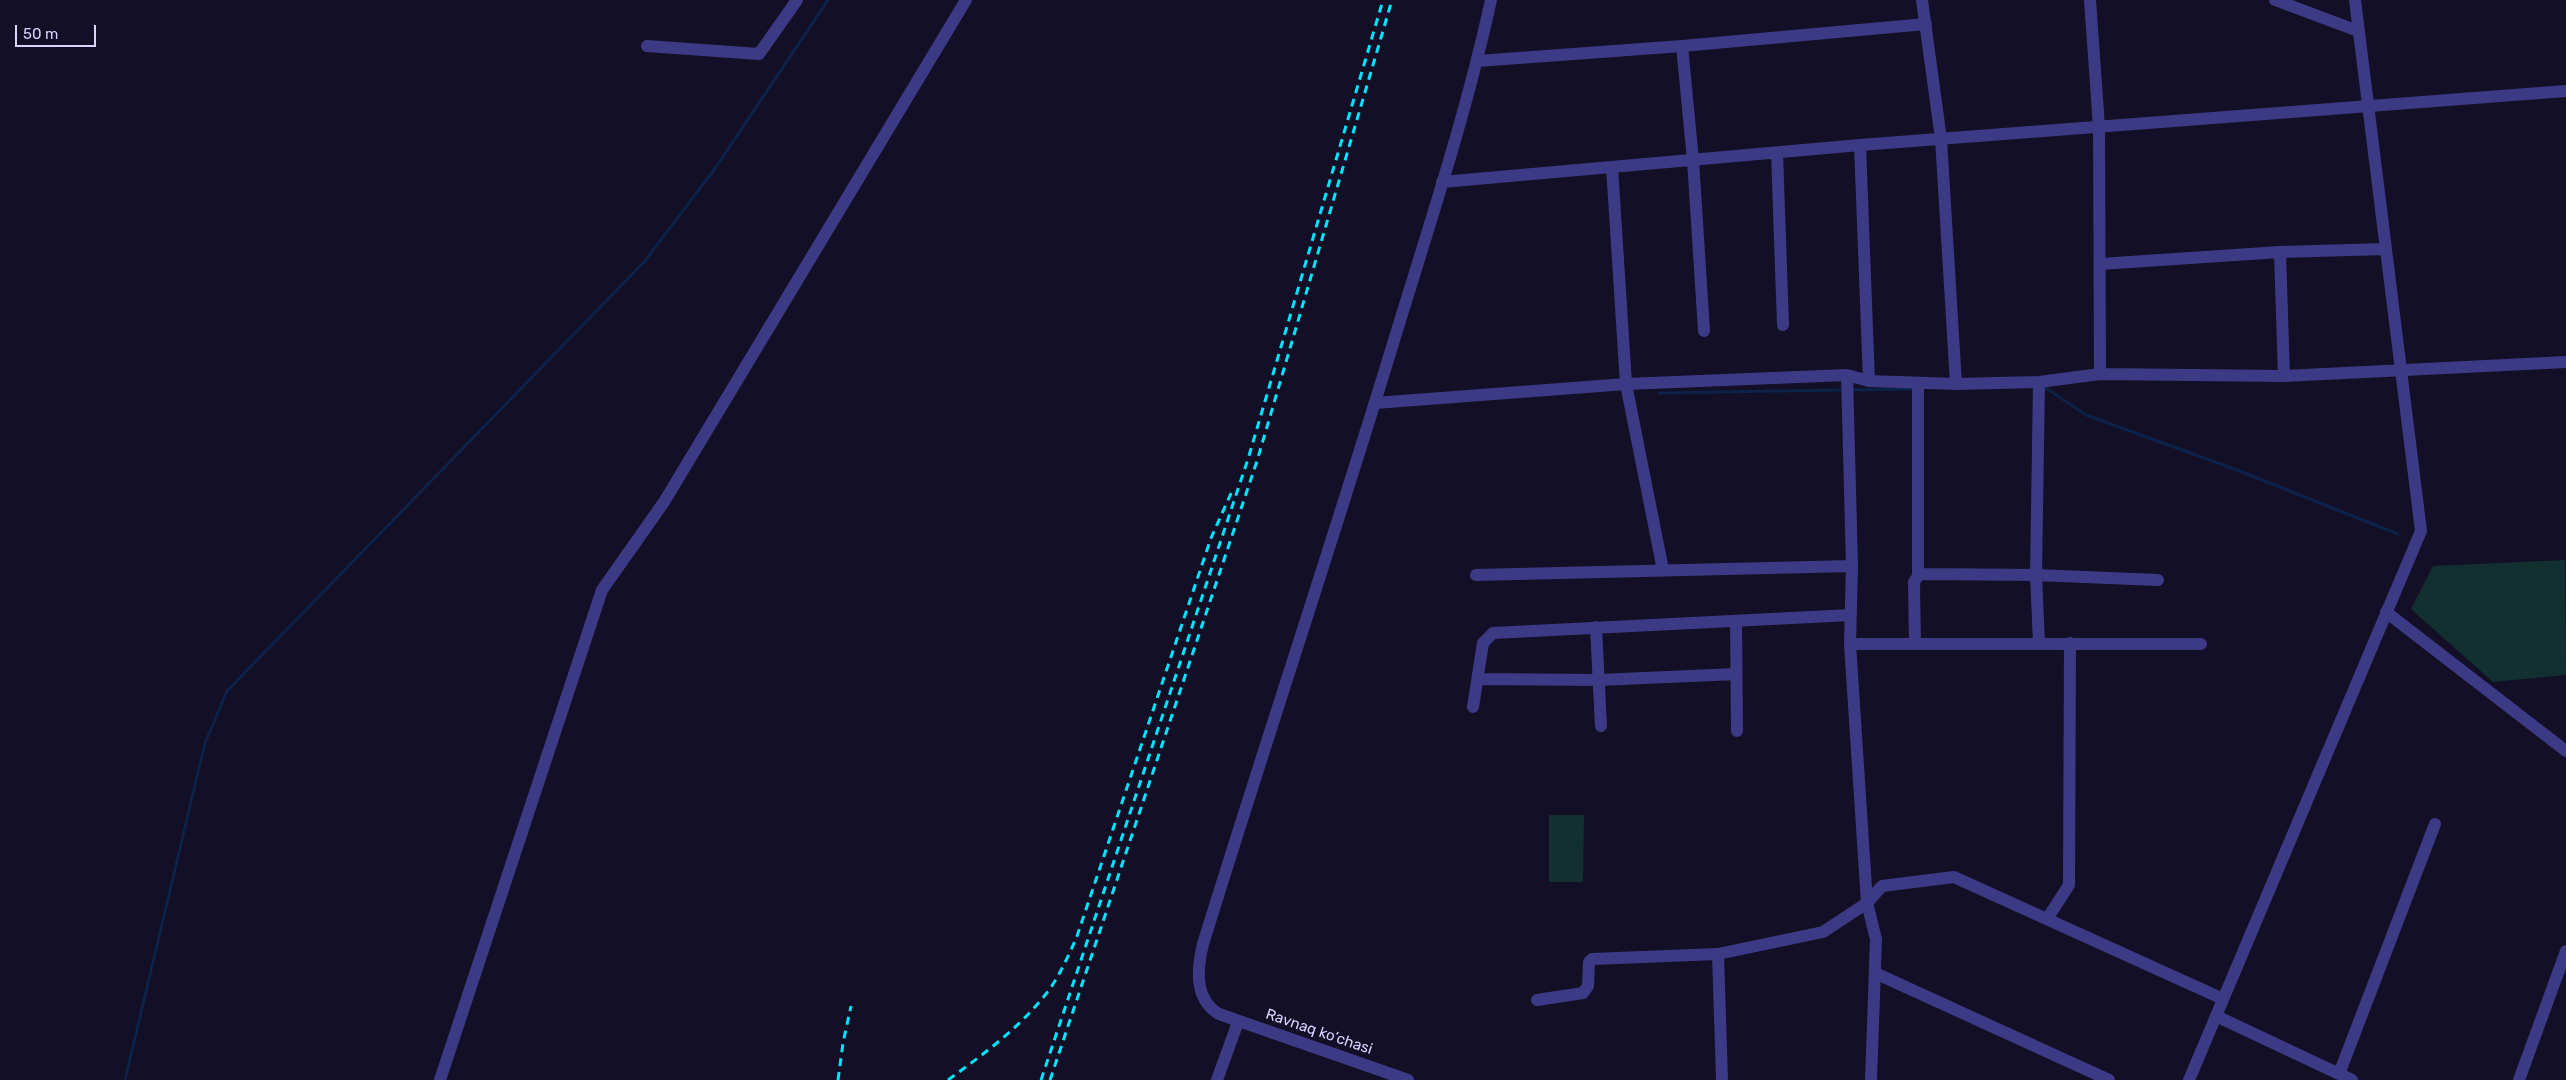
<!DOCTYPE html>
<meta charset="utf-8">
<style>
body{margin:0}
#map{position:relative;width:2566px;height:1080px;overflow:hidden;background:#130f26;font-family:Rubik,sans-serif}
canvas{display:block}
.scale{position:absolute;left:15px;top:25px;width:81px;height:22px;box-sizing:border-box;border:2px solid #d9d4ff;border-top:0;padding-left:6px;font-size:15px;line-height:18px;white-space:nowrap;color:#d9d4ff;-webkit-text-stroke:4px #130f26;paint-order:stroke}
</style>
<div id="map">
<canvas width="2566" height="1080"></canvas>
<div class="scale">50 m</div>
</div>
<script>
const ctx = document.querySelector('canvas').getContext('2d');
ctx.lineJoin = 'round';
function paint(path, color) {
  ctx.fillStyle = color;
  ctx.fill(path, 'evenodd');
}
function trace(path, color, width, dash) {
  ctx.strokeStyle = color;
  ctx.lineWidth = width;
  ctx.lineCap = dash ? 'butt' : 'round';
  ctx.setLineDash(dash || []);
  ctx.stroke(path);
}
function drawText(font, color, halo, rows, align = 'center') {
  ctx.font = font + ' Rubik,sans-serif';
  ctx.lineWidth = 4;
  ctx.setLineDash([]);
  ctx.textBaseline = 'middle';
  ctx.strokeStyle = halo;
  ctx.fillStyle = color;
  for (const [text, x, y, turn = 0] of rows) {
    ctx.save();
    ctx.translate(x, y);
    ctx.rotate((+turn || 0) * Math.PI / 180);
    ctx.textAlign = isNaN(turn) ? turn : align;
    if (halo) ctx.strokeText(text, 0, 0);
    ctx.fillText(text, 0, 0);
    ctx.restore();
  }
}
const green = new Path2D(`
 M2565,560L2566,675L2493,682L2411,609L2433,566Z
 M1549,815H1584L1583,882H1549Z`);
const stream = new Path2D(`
 M2041,388H2046L2086,415L2237,470L2398,534
 M1851,390L1915,389
 M1659,393L1845,390
 M125,1080L205,743L227,691L644,262L714,170L828,0`);
const minor = new Path2D(`
 M1922,0L1941,139L1956,384
 M2090,0L2099,127L2100,374
 M2275,0L2358,31
 M647,46L759,54L797,0
 M1682,46L1693,160L1704,331
 M1478,61L1682,46L1926,24
 M1860,145L1869,381
 M1777,153L1783,325
 M1612,167L1626,384L1663,570
 M1442,182L1860,145L2566,91
 M2280,252L2284,376
 M2100,264L2280,252L2385,249
 M1847,375L1852,566L1850,644L1867,903L1876,939L1871,1080
 M2039,382L2036,575L2039,643
 M1375,403L1626,384L1847,375L1869,381L1956,384L2039,382L2100,374L2284,376L2566,362
 M1476,575L1852,566
 M1918,576V383
 M2386,612L2566,751
 M1736,621L1737,731
 M1596,627L1601,726
 M1915,643L1914,582L1918,576L1923,574L2036,575L2158,580
 M1850,644H2201
 M1478,679L1599,680L1736,674
 M1473,707L1483,643L1493,633L1851,615
 M2047,919L2069,885L2070,643
 M1718,954L1722,1080
 M1875,973L2109,1080
 M1537,1000L1583,993L1588,986L1589,962L1592,959L1718,954L1823,932L1867,903L1882,886L1954,877L2223,999
 M2216,1016L2352,1080
 M2339,1074L2435,824
 M440,1080L602,590L664,502L966,0
 M1217,1080L1238,1022
 M1408,1080L1219,1014C1194,999 1197,969 1203,944C1267,737 1336,532 1399,324C1432,217 1467,110 1491,0
 M2189,1080L2421,531L2355,0
 M2519,1080L2566,951`);
const rail = new Path2D(`
 M838,1080L843,1043L851,1006
 M948,1080C985,1053 1021,1027 1049,990C1060,975 1068,956 1076,939L1211,538L1232,491
 M1041,1080L1248,459L1383,0
 M1050,1080L1257,461L1392,0`);
const streetNames = [
 ["Ravnaq ko‘chasi",1319,1032,19]
];
paint(green, '#12302f');
trace(stream, '#0c2248', 3);
trace(minor, '#3d3a85', 12);
trace(rail, '#00e5ff', 3, [8, 6]);
drawText('15px', '#d9d4ff', '#130f26', streetNames);
</script>
